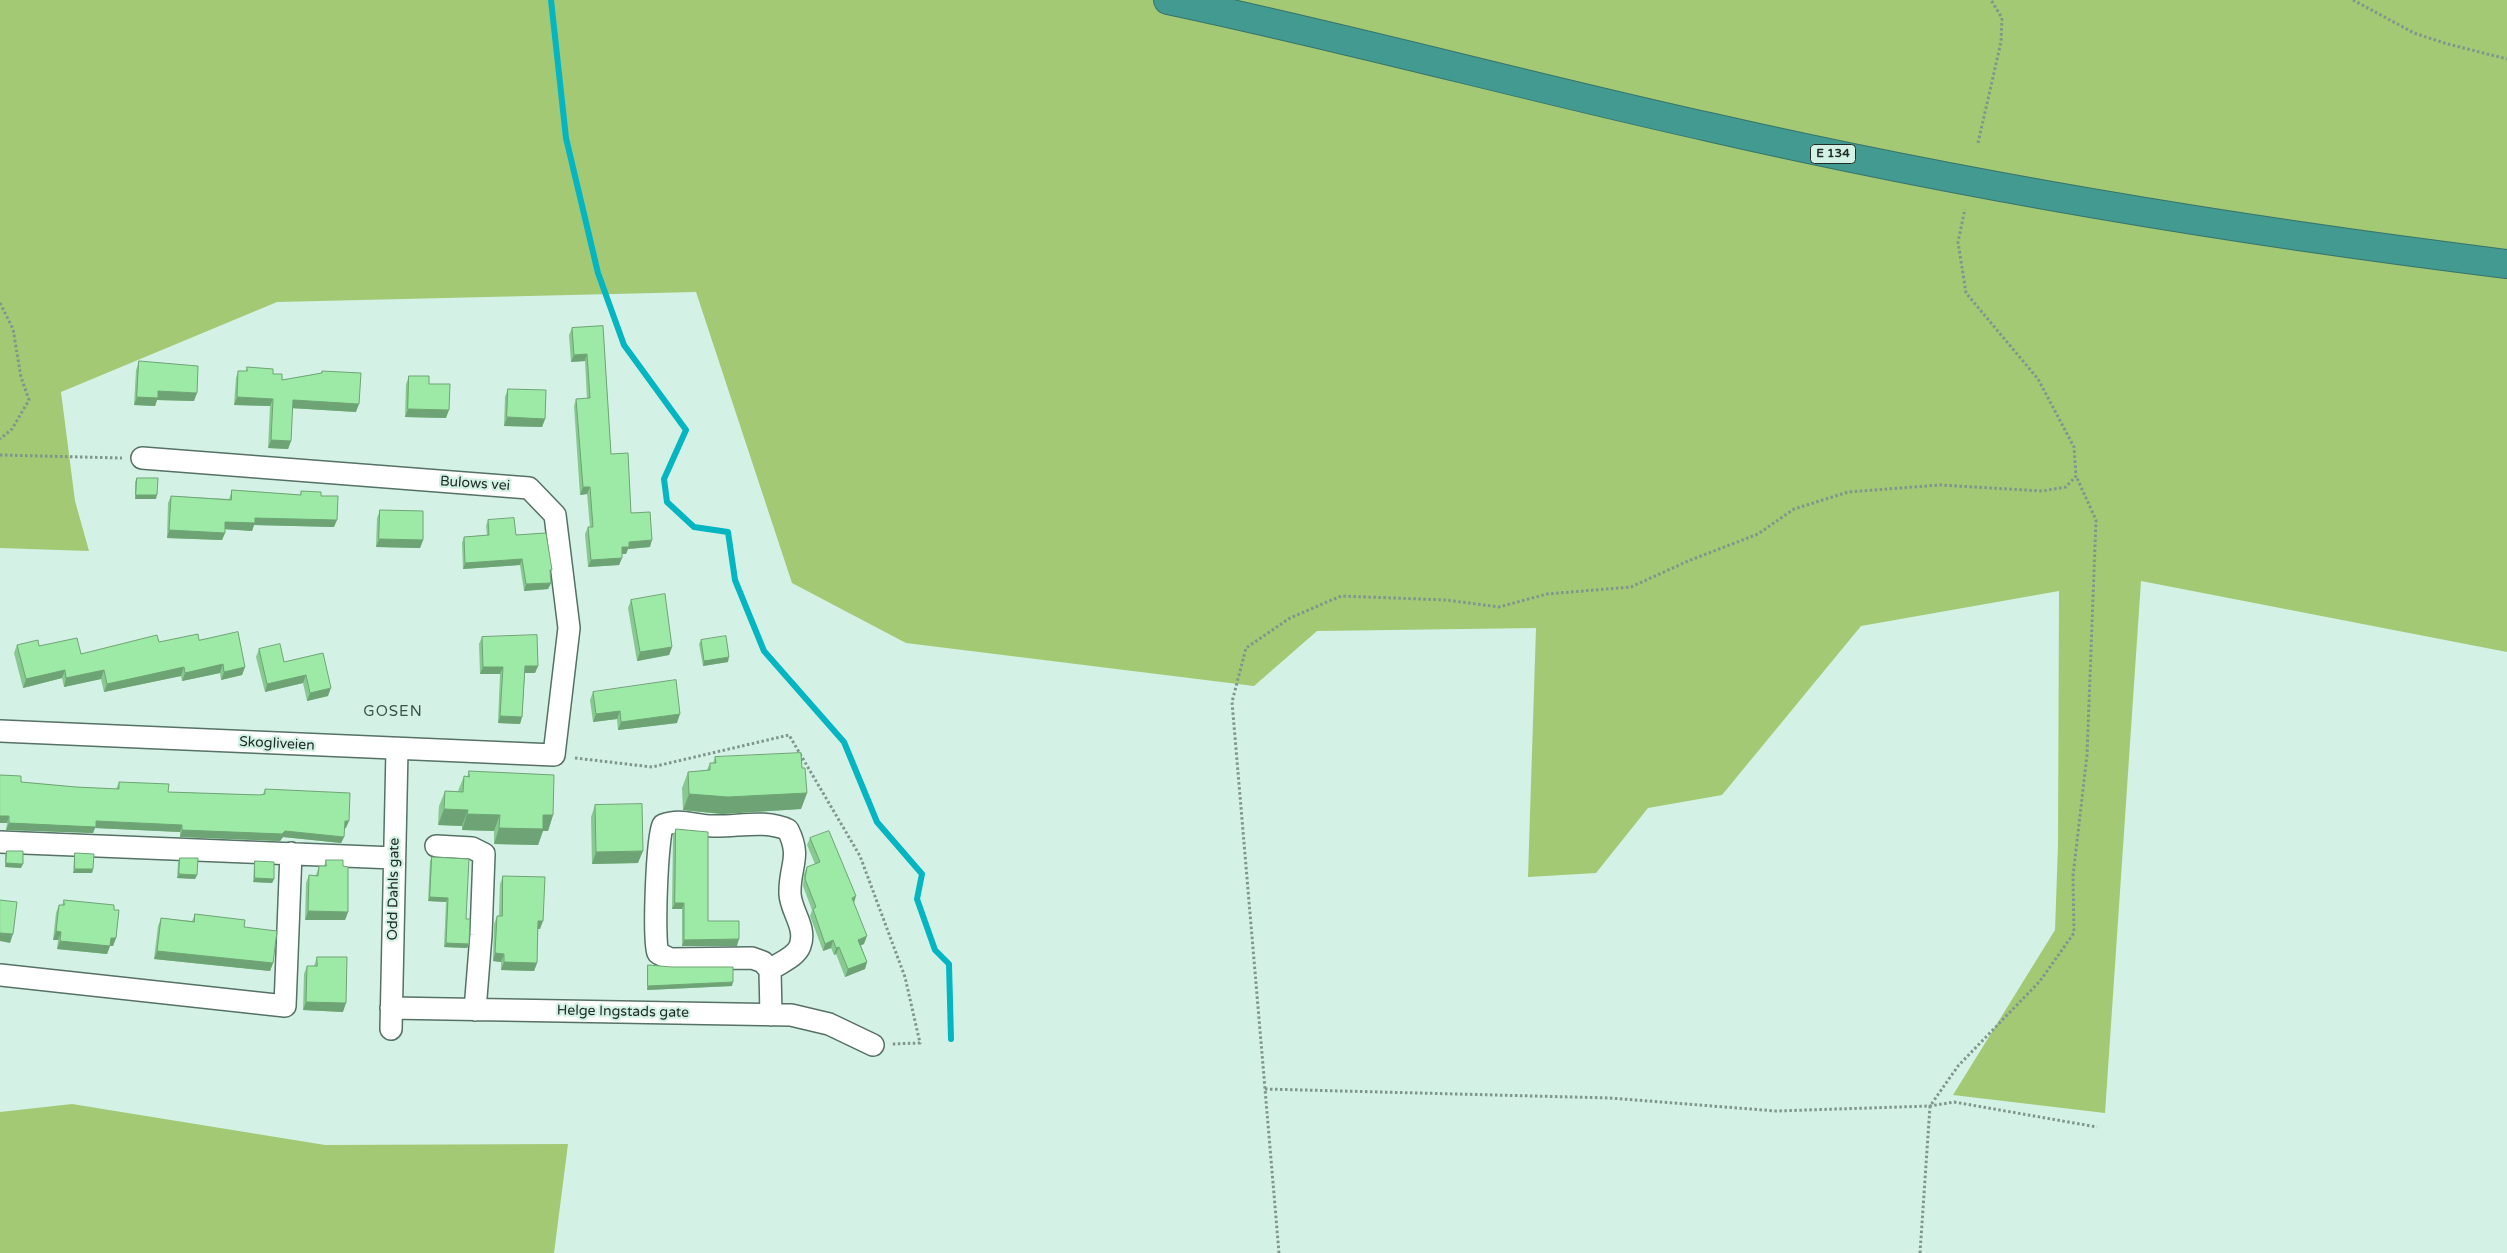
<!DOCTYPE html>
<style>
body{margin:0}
canvas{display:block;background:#d3f1e4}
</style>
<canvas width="2507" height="1253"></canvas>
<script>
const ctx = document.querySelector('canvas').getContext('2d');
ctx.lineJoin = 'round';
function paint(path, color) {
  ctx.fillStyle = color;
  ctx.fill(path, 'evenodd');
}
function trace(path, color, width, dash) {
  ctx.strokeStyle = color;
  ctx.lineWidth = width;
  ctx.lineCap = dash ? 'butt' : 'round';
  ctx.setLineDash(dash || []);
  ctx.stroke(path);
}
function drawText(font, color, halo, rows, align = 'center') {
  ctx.font = font + ' "Varela Round",sans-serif';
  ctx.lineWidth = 4.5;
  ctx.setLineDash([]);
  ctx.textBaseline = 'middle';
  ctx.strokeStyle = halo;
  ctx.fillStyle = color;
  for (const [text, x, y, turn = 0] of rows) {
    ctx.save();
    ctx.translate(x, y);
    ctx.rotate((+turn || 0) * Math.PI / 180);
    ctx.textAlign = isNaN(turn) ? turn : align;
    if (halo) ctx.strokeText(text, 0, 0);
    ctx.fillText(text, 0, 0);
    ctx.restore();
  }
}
const green = new Path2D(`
 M0,0H2507V652L2141,581L2105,1113L1953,1095L2055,930L2058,846L2059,591L1861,626L1722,795L1648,808L1596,873L1528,877L1536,628L1317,631L1254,686L906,643L792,583L696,292L277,302L61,392L75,501L89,551L0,548Z
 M72,1104L325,1145L568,1144L554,1253H0V1112Z`);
const stream = new Path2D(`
 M551,0L566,138L598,273L624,345L686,430L664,479L667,502L694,527L728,532L735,580L764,651L844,742L877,822L922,874L917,899L935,950L949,964L951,1039`);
const path = new Path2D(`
 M2353,0L2414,33L2444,43L2507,59
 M1978,143L2001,42L2002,18L1991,0
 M0,303L13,329L21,377L29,400L12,429L0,439
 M0,455L122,458
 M575,758L652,767L789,735L860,856L905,977L920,1043L892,1044
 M1265,1089L1610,1098L1776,1111L1930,1106L1954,1102L2097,1127
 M1279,1253L1232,702L1246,648L1290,618L1341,596L1446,600L1499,607L1547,594L1631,587L1688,561L1758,534L1794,509L1848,492L1940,485L2042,491L2066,487L2076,476L2074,447L2038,379L1966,293L1958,242L1965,209
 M1920,1253L1930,1106L1958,1066L2040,981L2074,933L2073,876L2087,755L2096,520L2076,476`);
const minor = new Path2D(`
 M0,731L554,755L569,628L555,515L529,488L142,458
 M0,842L394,858
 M436,846L472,848L484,854L481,935L475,1010
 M770,970C779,963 796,957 800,946C807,927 791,912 790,894C789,866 802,858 788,830C766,819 737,827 713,826C695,826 681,818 663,825C657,836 653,940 658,953L670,959L752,958L763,962L770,970L771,1015
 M0,975L285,1006L291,853
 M391,1008L791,1015L829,1024L873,1045
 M391,1029L397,750`);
const highway = new Path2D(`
 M1168,0C1349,38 1528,87 1709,127C1972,187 2239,231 2507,264`);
const wall = new Path2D(`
 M603,326L611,454L631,513L650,547L628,549L626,554H622V558L619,565L588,567L585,534L588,527H590L587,494L580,495L574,406L576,399H587L585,361L571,362L569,335L572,328Z
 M139,361L194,401L157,400L155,406L134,405L136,370Z
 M247,367L273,374L282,380L321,373L322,371L356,412L292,408L291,441L288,449L268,448L270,406L234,405L236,378L238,371H246Z
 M409,376L429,384L446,418L405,417L406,384Z
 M508,389L545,419L542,427L504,426L505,397Z
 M137,478L156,499H135V482Z
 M232,490L300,495L301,491L321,496L334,527L254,525L252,531L225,529V533L222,540L167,538L168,503L171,496L229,499Z
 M380,510L423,540L420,548L376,547L377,518Z
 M488,520L516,535L550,576L551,583L548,589L524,591L520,565L463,569L462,543L464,537L487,535L486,526Z
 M631,600L672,647L669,655L637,661L628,608Z
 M482,637L538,666L535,673H525L522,717L520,724L498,723L500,674H480L479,644Z
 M199,640L245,667L242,675L221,680L220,673L182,681L181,676L104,692L101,679L64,687L62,678L23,688L14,653L17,645L39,646L81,654Z
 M701,640L728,662L703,666L699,644Z
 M259,649L284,662L323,653L328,696L307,701L303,683L265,692L256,657Z
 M593,692L677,723L618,730L617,719L593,722L590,700Z
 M715,757L802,768L807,793L801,809L722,814L683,810L682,788L688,772L707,770L710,763H713Z
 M469,771L553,815L548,831H543L538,845L494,844V831L462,830V826L438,825L439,806L445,791H458L464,776L467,777Z
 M0,775L21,782L76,787L116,789L119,782L168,792L260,795L263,794L265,789L346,828H344V837L341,843L283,837L280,841L180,837V832L95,828L93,833L6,830L7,823H0Z
 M595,805L638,863L592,864L591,817Z
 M676,829L708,921L737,946H682V909H672L673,835Z
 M810,838L854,903L864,944L861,945L867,962L865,969L845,977L836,954L834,955L831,948L823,951L810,916L812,910L803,886L804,874L807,867L815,864L807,845Z
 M7,851L21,868L5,867V855Z
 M75,853L93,869L92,873H73L74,858Z
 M432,857L466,919L469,944L467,948L444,947L446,902L428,901L430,861Z
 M180,858L197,875L195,879L177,878L178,862Z
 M326,860L343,866L348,912L345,920H305L306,883L309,875H316L319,866H324Z
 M255,861L274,879L272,883L253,882L254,865Z
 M503,876L540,929H538L537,963L534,971L501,970V962L493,961L494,924L497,916H499L500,884Z
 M64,900L114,910L116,938L113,946H110L107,954L57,949L58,940H53L56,913L59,905H62Z
 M195,914L244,927L273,963L270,971L154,959L158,926L161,918L192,921Z
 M317,957L343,1012L303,1010L304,974L307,966H314Z
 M648,965L732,986L647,990V969Z`);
const shadedWall = new Path2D(`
 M587,354L585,361L571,362L574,355Z
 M158,391L197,393L194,401L157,400L155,406L134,405L137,397Z
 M237,397L273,399L270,406L234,405Z
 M293,400L359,404L356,412L290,408Z
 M408,409L449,410L446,418L405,417Z
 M507,417L545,419L542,427L504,426Z
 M271,440L291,441L288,449L268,448Z
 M583,487H590L587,494L580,495Z
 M136,495H157L156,499H135Z
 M255,518L337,520L334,527L254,525L252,531L222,529L225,522Z
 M169,530L225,533L222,540L167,538Z
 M379,539L423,540L420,548L376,547Z
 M652,540L650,547L628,549L626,554H620L622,547L629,542Z
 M622,558L619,565L588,567L591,560Z
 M522,559L520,565L463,569L465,563Z
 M551,583L548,589L524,591L526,584Z
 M672,647L669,655L637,661L640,652Z
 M729,657L728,662L703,666L704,661Z
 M223,664L220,673L182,681L185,673Z
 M525,666H538L535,673H523Z
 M184,667L181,676L104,692L107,684Z
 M245,667L242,675L221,680L224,672Z
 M483,667H503L500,674H480Z
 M65,670L62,678L23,688L26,679Z
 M104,670L101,679L64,687L66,678Z
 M306,675L303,683L265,692L267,684Z
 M331,688L328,696L307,701L310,693Z
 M620,711L617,719L593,722L596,714Z
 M680,714L677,723L618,730L621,722Z
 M500,716L522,717L520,724L498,723Z
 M807,793L801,809L722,814L683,810L689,794Z
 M444,809L468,810L462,826L438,825Z
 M467,814L500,815L494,831L462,830Z
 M543,815H553L548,831H543L538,845L494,844L499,828Z
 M0,816H9L7,823H0Z
 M96,821L182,825L180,832L95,828L93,833L6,830L9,823Z
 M345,821H349L346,828H342Z
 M182,830L285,831L344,837L341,843L283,837L280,841L180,837Z
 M643,851L638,863L592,864L596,852Z
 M6,863L23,864L21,868L5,867Z
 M75,869H93L92,873H73Z
 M179,874L197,875L195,879L177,878Z
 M255,878L274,879L272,883L253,882Z
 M856,896L854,903L852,898Z
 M430,897L448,898L446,902L428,901Z
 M675,903H684L682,909H672Z
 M308,911L348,912L345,920H305Z
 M538,921H543L540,929H535Z
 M56,931L61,932L58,940H53Z
 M0,933L13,934L10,943L0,941Z
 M867,936L864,944L856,947L858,940Z
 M111,938H116L113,946H110L107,954L57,949L60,941Z
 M739,939L737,946H682L684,940Z
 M833,940L831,948L823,951L825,944Z
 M446,943L469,944L467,948L444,947Z
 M839,947L836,954L834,955L836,948Z
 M157,951L273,963L270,971L154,959Z
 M495,953L504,954L501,962L493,961Z
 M504,962L537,963L534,971L501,970Z
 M867,962L865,969L845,977L848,969Z
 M733,982L732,986L647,990L648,986Z
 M306,1002L346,1003L343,1012L303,1010Z`);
const building = new Path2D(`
 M603,326L611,454L628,453L631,513L650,512L652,540L629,542V547H622V558L591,560L588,527H593L590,487H583L576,399L590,398L587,354L574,355L572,328Z
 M139,361L198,366L197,393L158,391V398L137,397Z
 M247,367L273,369V374H282V380L322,373V371L361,373L359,404L293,400L291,441L271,440L273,399L237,397L238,371H247Z
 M409,376H429V384H450L449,410L408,409Z
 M508,389L546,390L545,419L507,417Z
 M137,478H158L157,495H136Z
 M232,490L301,495V491L321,492V496H338L337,520L255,518V523L225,522V533L169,530L171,496L231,500Z
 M380,510L423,511V540L379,539Z
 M514,518L516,535L546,533L552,570H550L551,583L526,584L522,559L465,563L464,537L489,535L488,520Z
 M665,594L672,647L640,652L631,600Z
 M238,632L245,667L224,672L223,664L185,673L184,667L107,684L104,670L66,678L65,670L26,679L17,645L38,640L39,646L77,638L81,654L157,635L159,642L198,634L199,640Z
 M537,635L538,666H525L522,717L500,716L503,667H483L482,637Z
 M726,636L729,657L704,661L701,640Z
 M280,644L284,662L323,653L331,688L310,693L306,675L267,684L259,649Z
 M676,680L680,714L621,722L620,711L596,714L593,692Z
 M801,753L802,768H805L807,793L728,797L689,794L688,772L710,770V763H716L715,757Z
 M469,771L554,775L553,815H543V829L499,828L500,815L467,814L468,810L444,809L445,791L463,792L464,776L469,777Z
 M0,775L21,776V782L76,787L119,789V782L169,784L168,792L260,795L265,794V789L350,793L349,821H345L344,837L285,831L282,834L182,830V825L96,821V827L9,823V816H0Z
 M642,804L643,851L596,852L595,805Z
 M676,829L708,832V921H739V939L684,940V903H675Z
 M829,831L856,896L852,898L867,936L858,940L867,962L848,969L839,947L836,948L833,940L825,944L813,909L816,907L805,879L807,867L820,862L810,838Z
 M7,851H23V864L6,863Z
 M75,853L94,854L93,869H75Z
 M432,857L469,859L466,919H470L469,944L446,943L448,898L430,897Z
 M180,858H198L197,875L179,874Z
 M326,860H343V866L348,867V912L308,911L309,875L318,876L319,866H326Z
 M255,861L274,862V879L255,878Z
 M503,876L545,877L543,921H538L537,963L504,962V954L495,953L497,916H502Z
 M0,900L17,902L13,934L0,933Z
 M64,900L114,905V910H119L116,938H111L110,946L60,941L61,932L56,931L59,905H64Z
 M195,914L245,920L244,927L277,931L273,963L157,951L161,918L194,922Z
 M317,957H347L346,1003L306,1002L307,966H317Z
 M648,965L672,967H733V982L648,986Z`);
const shields = [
 [1833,154,45]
];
const shieldNames = [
 ["E 134",1833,154]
];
const streetNames = [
 ["Bulows vei",475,484,4],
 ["Skogliveien",277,744,3],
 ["Odd Dahls gate",394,889,-89],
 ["Helge Ingstads gate",623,1012,1]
];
const neighbourhoodNames = [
 ["GOSEN",393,712]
];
paint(green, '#a3c975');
trace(stream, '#04b5c2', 6);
trace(minor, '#567165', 24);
trace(highway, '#36746b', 30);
trace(path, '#80968d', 3, [2.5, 2.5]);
trace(minor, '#fff', 21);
trace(highway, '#429a90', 28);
paint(wall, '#87c990');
paint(shadedWall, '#6ea475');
paint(building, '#9deaa7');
trace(building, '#6ea475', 1);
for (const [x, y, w] of shields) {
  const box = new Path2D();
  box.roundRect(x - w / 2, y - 9.5, w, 19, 4);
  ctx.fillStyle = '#d3f1e4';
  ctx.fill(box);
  trace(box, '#202c27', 1);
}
drawText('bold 12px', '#202c27', null, shieldNames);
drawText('14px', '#202c27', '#d3f1e4', streetNames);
ctx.letterSpacing = '1px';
drawText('15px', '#385247', '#d3f1e4', neighbourhoodNames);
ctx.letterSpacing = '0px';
</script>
